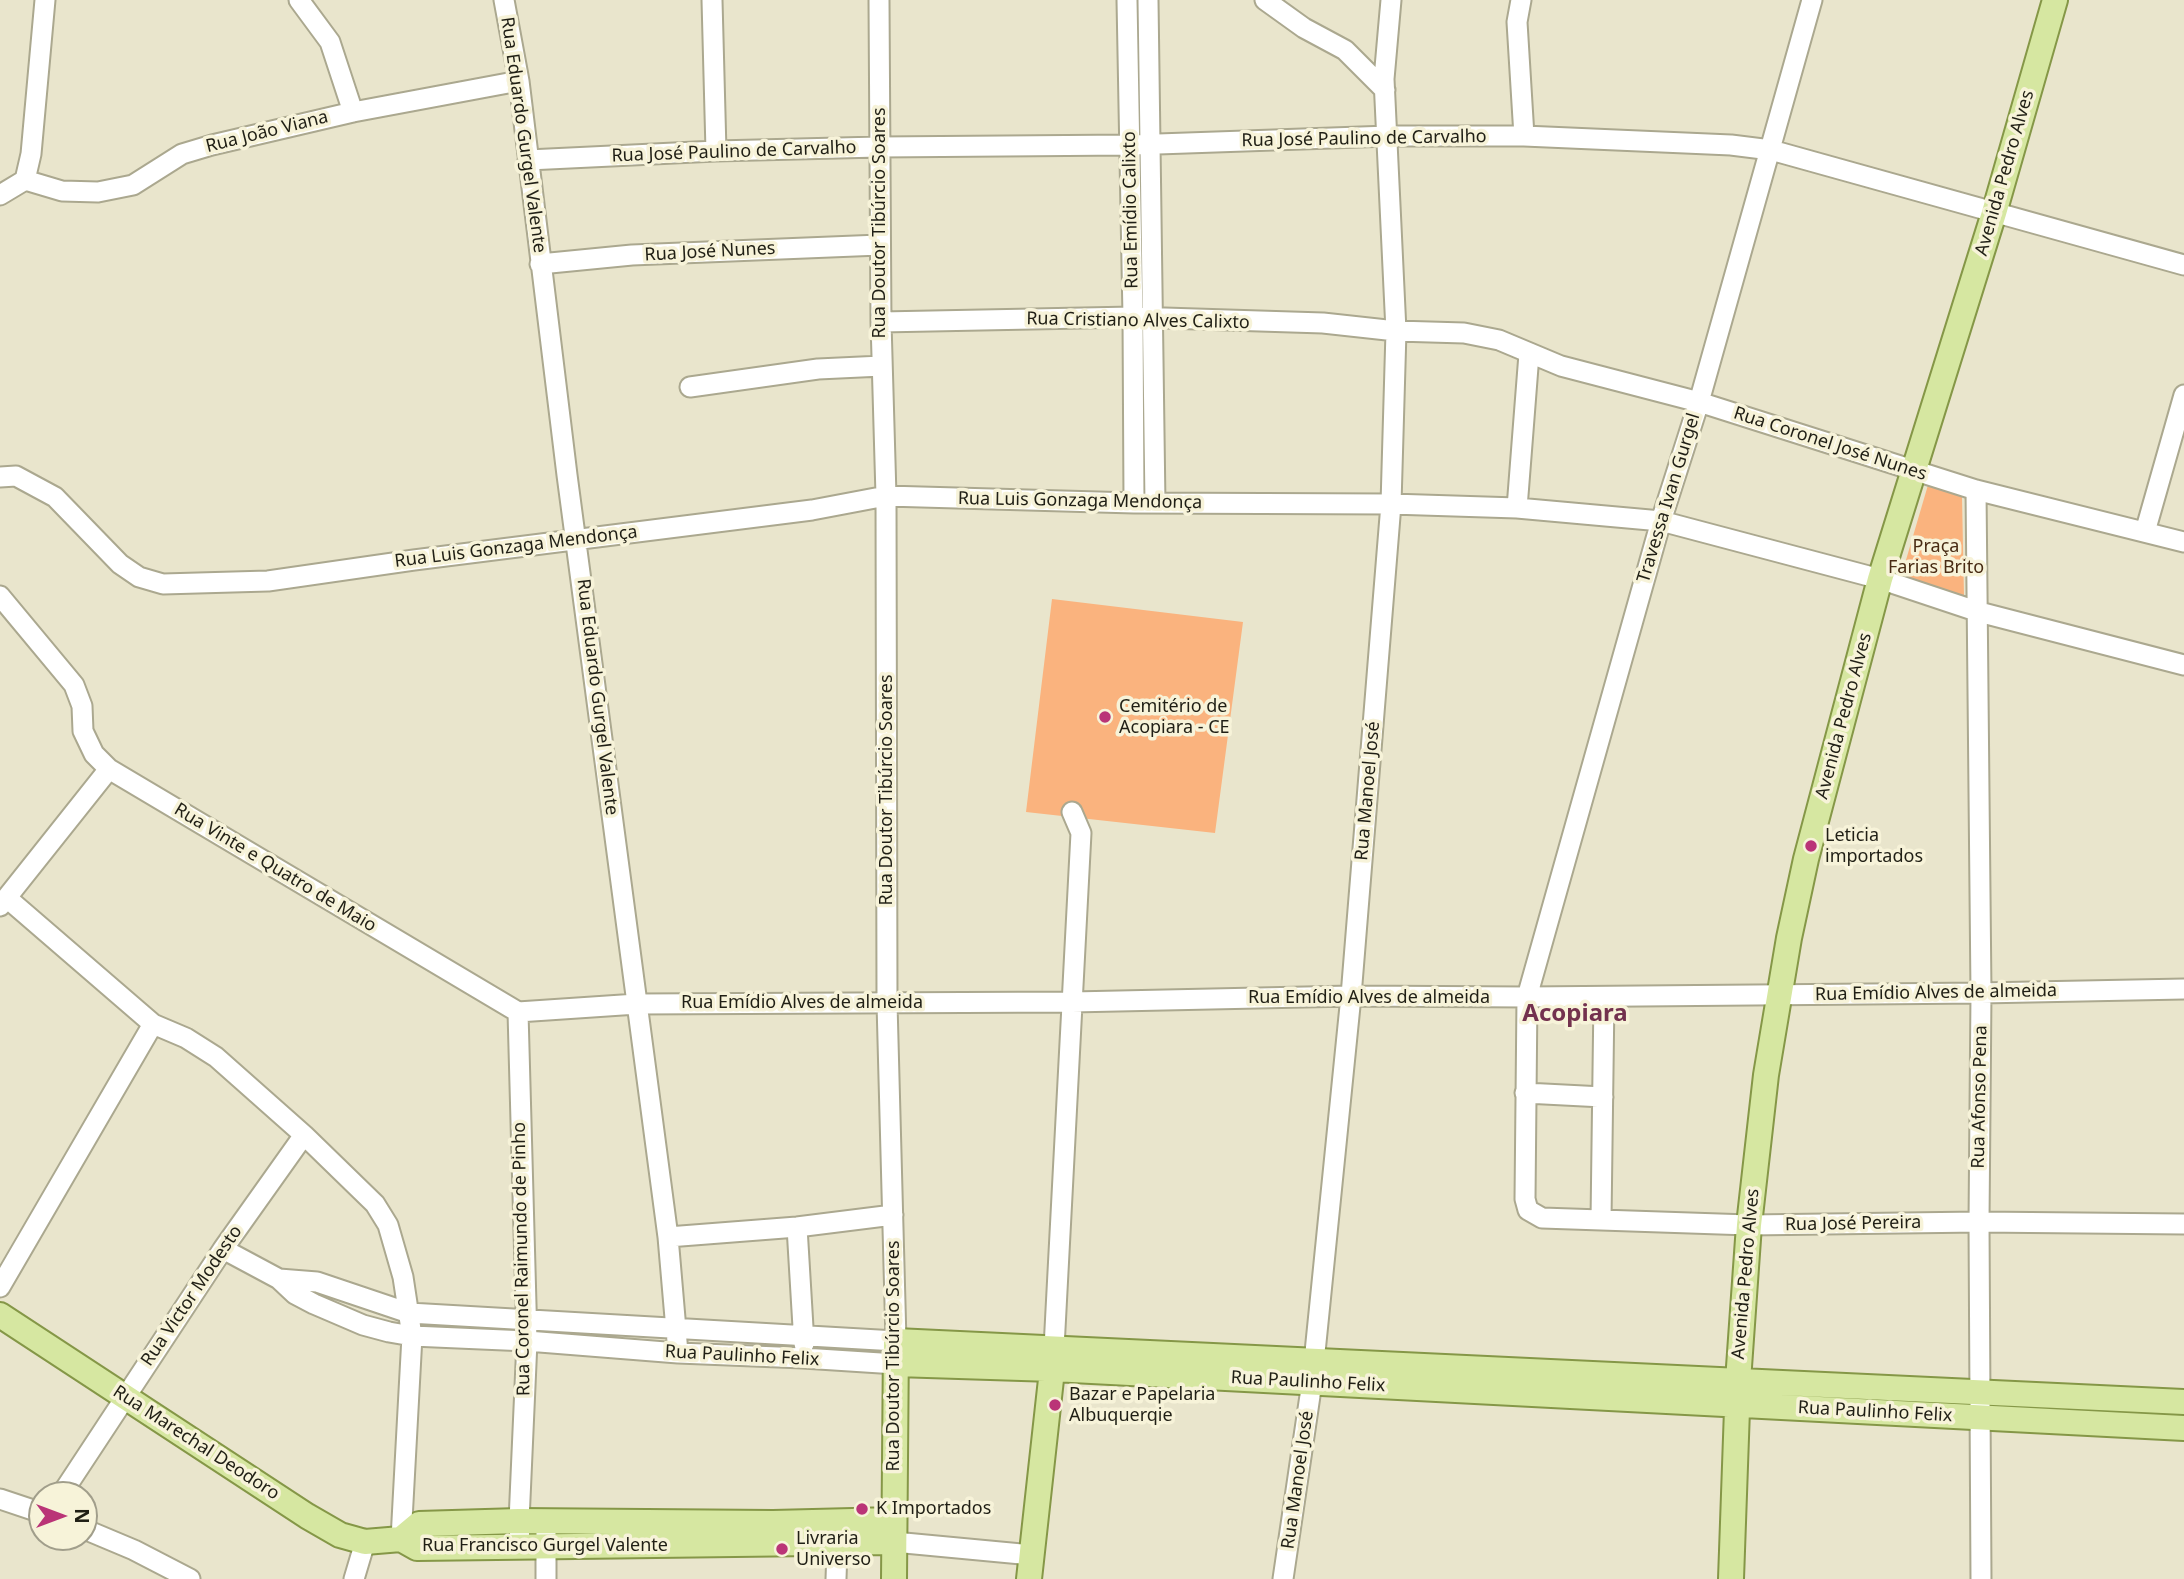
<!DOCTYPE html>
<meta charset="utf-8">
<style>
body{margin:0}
#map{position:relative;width:2184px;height:1579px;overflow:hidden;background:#e9e5cc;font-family:"Noto Sans",sans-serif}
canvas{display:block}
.north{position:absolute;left:28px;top:1481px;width:70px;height:70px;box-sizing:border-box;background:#f7f3d9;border:2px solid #a19e8b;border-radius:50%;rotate:90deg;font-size:19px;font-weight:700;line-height:28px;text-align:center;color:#201f15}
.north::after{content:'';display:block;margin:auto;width:24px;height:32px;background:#ba3477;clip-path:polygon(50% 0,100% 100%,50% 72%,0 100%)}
</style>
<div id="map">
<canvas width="2184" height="1579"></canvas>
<div class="north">N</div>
</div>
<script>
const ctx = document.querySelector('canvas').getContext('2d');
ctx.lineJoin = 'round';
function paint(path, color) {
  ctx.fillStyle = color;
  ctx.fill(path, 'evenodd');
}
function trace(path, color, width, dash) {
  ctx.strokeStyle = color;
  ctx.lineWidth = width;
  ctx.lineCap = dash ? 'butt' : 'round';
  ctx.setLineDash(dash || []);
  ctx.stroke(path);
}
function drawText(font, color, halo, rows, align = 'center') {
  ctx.font = font + ' "Noto Sans",sans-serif';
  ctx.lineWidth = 7;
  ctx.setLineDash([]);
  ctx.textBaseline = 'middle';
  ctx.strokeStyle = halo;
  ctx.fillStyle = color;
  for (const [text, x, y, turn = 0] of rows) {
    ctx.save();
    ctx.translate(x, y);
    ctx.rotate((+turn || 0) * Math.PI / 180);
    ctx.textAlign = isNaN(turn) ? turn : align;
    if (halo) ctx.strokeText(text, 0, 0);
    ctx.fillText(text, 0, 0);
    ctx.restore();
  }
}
const green = new Path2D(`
 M1928,485L1962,497L1964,596L1901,577Z
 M1052,599L1243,622L1215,833L1026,812Z`);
const minor = new Path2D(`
 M299,0L330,42L353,112
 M504,0L519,81L567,475L668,1237L678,1353
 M712,0L716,151
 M1127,0L1133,317L1134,503
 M1148,0L1155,503
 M1265,0L1304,28L1345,50L1385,90
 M1521,0L1517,22L1524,136
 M1812,0L1699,402L1661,521L1527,997L1525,1199L1528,1210L1542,1218L1749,1225L1979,1222L2184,1224
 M528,160L716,151L879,147L1129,145L1389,136H1524L1731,145L1771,150L2184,265
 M25,180L62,191L98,192L133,185L182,154L212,145L353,112L519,81
 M0,195L25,180L31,154L45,0
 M540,264L632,255L880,245
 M881,322L1133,317L1323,323L1396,331L1464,333L1499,340L1561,366L1699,402L1976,490L2184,542
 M690,387L818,369L882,366
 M0,477L16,476L55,497L120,564L139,577L163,584L268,581L414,560L812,510L886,496L1134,503L1391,504L1517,508L1661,521L1880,579L1979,612L2184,665
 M1976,490L1981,993L1979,1222L1981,1579
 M1517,508L1529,354
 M2145,532L2184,395
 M0,596L74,685L82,706L83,731L94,754L109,769L518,1012L637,1004L1072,1002L1351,996L1527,997L1981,993L2184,989
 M7,898L153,1024L186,1038L216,1057L304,1135L375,1204L388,1225L403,1277L412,1336L401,1539
 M0,906L109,769
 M518,1012L527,1341L519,1521L520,1547
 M1525,1093L1603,1097
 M1601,1220L1604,997
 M797,1227L804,1344
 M668,1237L797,1227L893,1215
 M223,1249L279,1279L295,1294L314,1304L363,1325L389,1332L412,1336L527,1341L678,1353L803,1358L896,1364
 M279,1279L317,1282L409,1313L896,1341L887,1003L886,496L881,322L879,0
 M0,1287L153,1024
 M1054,1348L1081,833L1072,812
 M61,1495L223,1249L304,1135
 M0,1499L42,1513
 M84,1529L134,1550L190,1579
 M894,1542L1032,1555
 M354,1579L365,1542
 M546,1579V1533
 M836,1579L837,1550L842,1532
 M1283,1579L1312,1382L1351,996L1391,504L1396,331L1384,79L1391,0`);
const major = new Path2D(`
 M0,1315L307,1516L340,1535L365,1542L401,1539
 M896,1364L1053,1369L2184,1428
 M401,1539L419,1524L519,1521L773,1523L893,1520
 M401,1539L417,1548L894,1542
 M894,1579L896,1341L2184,1402
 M1029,1579L1054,1352
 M1731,1579L1738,1381L1749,1225L1766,1075L1789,938L1806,859L1880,579L1994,213L2055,0`);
const markers = [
 [1105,717,7,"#ba3477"],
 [1811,846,7,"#ba3477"],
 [1055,1405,7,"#ba3477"],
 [862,1509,7,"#ba3477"],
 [782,1549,7,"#ba3477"]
];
const streetNames = [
 ["Rua João Viana",267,132,-14],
 ["Rua Eduardo Gurgel Valente",523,135,82],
 ["Rua José Paulino de Carvalho",1364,139,-1],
 ["Rua José Paulino de Carvalho",734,152,-2],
 ["Avenida Pedro Alves",2005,173,-74],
 ["Rua Emídio Calixto",1131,210,-91],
 ["Rua Doutor Tibúrcio Soares",880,223,-90],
 ["Rua José Nunes",710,252,-3],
 ["Rua Cristiano Alves Calixto",1138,321,1],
 ["Rua Coronel José Nunes",1830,444,18],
 ["Travessa Ivan Gurgel",1669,498,-73],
 ["Rua Luis Gonzaga Mendonça",1080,501,1],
 ["Rua Luis Gonzaga Mendonça",516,547,-7],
 ["Rua Eduardo Gurgel Valente",597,697,83],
 ["Avenida Pedro Alves",1844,716,-75],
 ["Rua Doutor Tibúrcio Soares",887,790,-90],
 ["Rua Manoel José",1368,791,-85],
 ["Rua Vinte e Quatro de Maio",275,868,31],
 ["Rua Emídio Alves de almeida",1936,993,-1],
 ["Rua Emídio Alves de almeida",1369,998],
 ["Rua Emídio Alves de almeida",802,1003],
 ["Rua Afonso Pena",1980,1097,-89],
 ["Rua José Pereira",1853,1224,-1],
 ["Rua Coronel Raimundo de Pinho",522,1259,-91],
 ["Avenida Pedro Alves",1746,1274,-85],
 ["Rua Victor Modesto",192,1296,-56],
 ["Rua Paulinho Felix",742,1356,3],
 ["Rua Doutor Tibúrcio Soares",894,1356,-90],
 ["Rua Paulinho Felix",1308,1382,3],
 ["Rua Paulinho Felix",1875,1412,3],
 ["Rua Marechal Deodoro",196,1443,33],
 ["Rua Manoel José",1298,1480,-82],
 ["Rua Francisco Gurgel Valente",545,1546]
];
const parkNames = [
 ["Praça",1936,547],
 ["Farias Brito",1936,568]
];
const poiNames = [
 ["Cemitério de",1119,707],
 ["Acopiara - CE",1119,728],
 ["Leticia",1825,836],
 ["importados",1825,857],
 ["Bazar e Papelaria",1069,1395],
 ["Albuquerqie",1069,1416],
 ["K Importados",876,1509],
 ["Livraria",796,1539],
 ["Universo",796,1560]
];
const districtNames = [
 ["Acopiara",1575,1014]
];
paint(green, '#fab37e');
trace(minor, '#aba88f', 23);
trace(major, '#859747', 28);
trace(minor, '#fff', 19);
trace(major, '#d6e7a1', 24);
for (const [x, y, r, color] of markers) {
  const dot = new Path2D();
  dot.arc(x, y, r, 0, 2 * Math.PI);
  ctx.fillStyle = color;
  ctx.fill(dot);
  trace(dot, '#f7f3d9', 2.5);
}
drawText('18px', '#201f15', '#f7f3d9', streetNames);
drawText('18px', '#482b13', '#f7f3d9', parkNames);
drawText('18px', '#201f15', '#f7f3d9', poiNames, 'left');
drawText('bold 24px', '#73314e', '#f7f3d9', districtNames);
</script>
